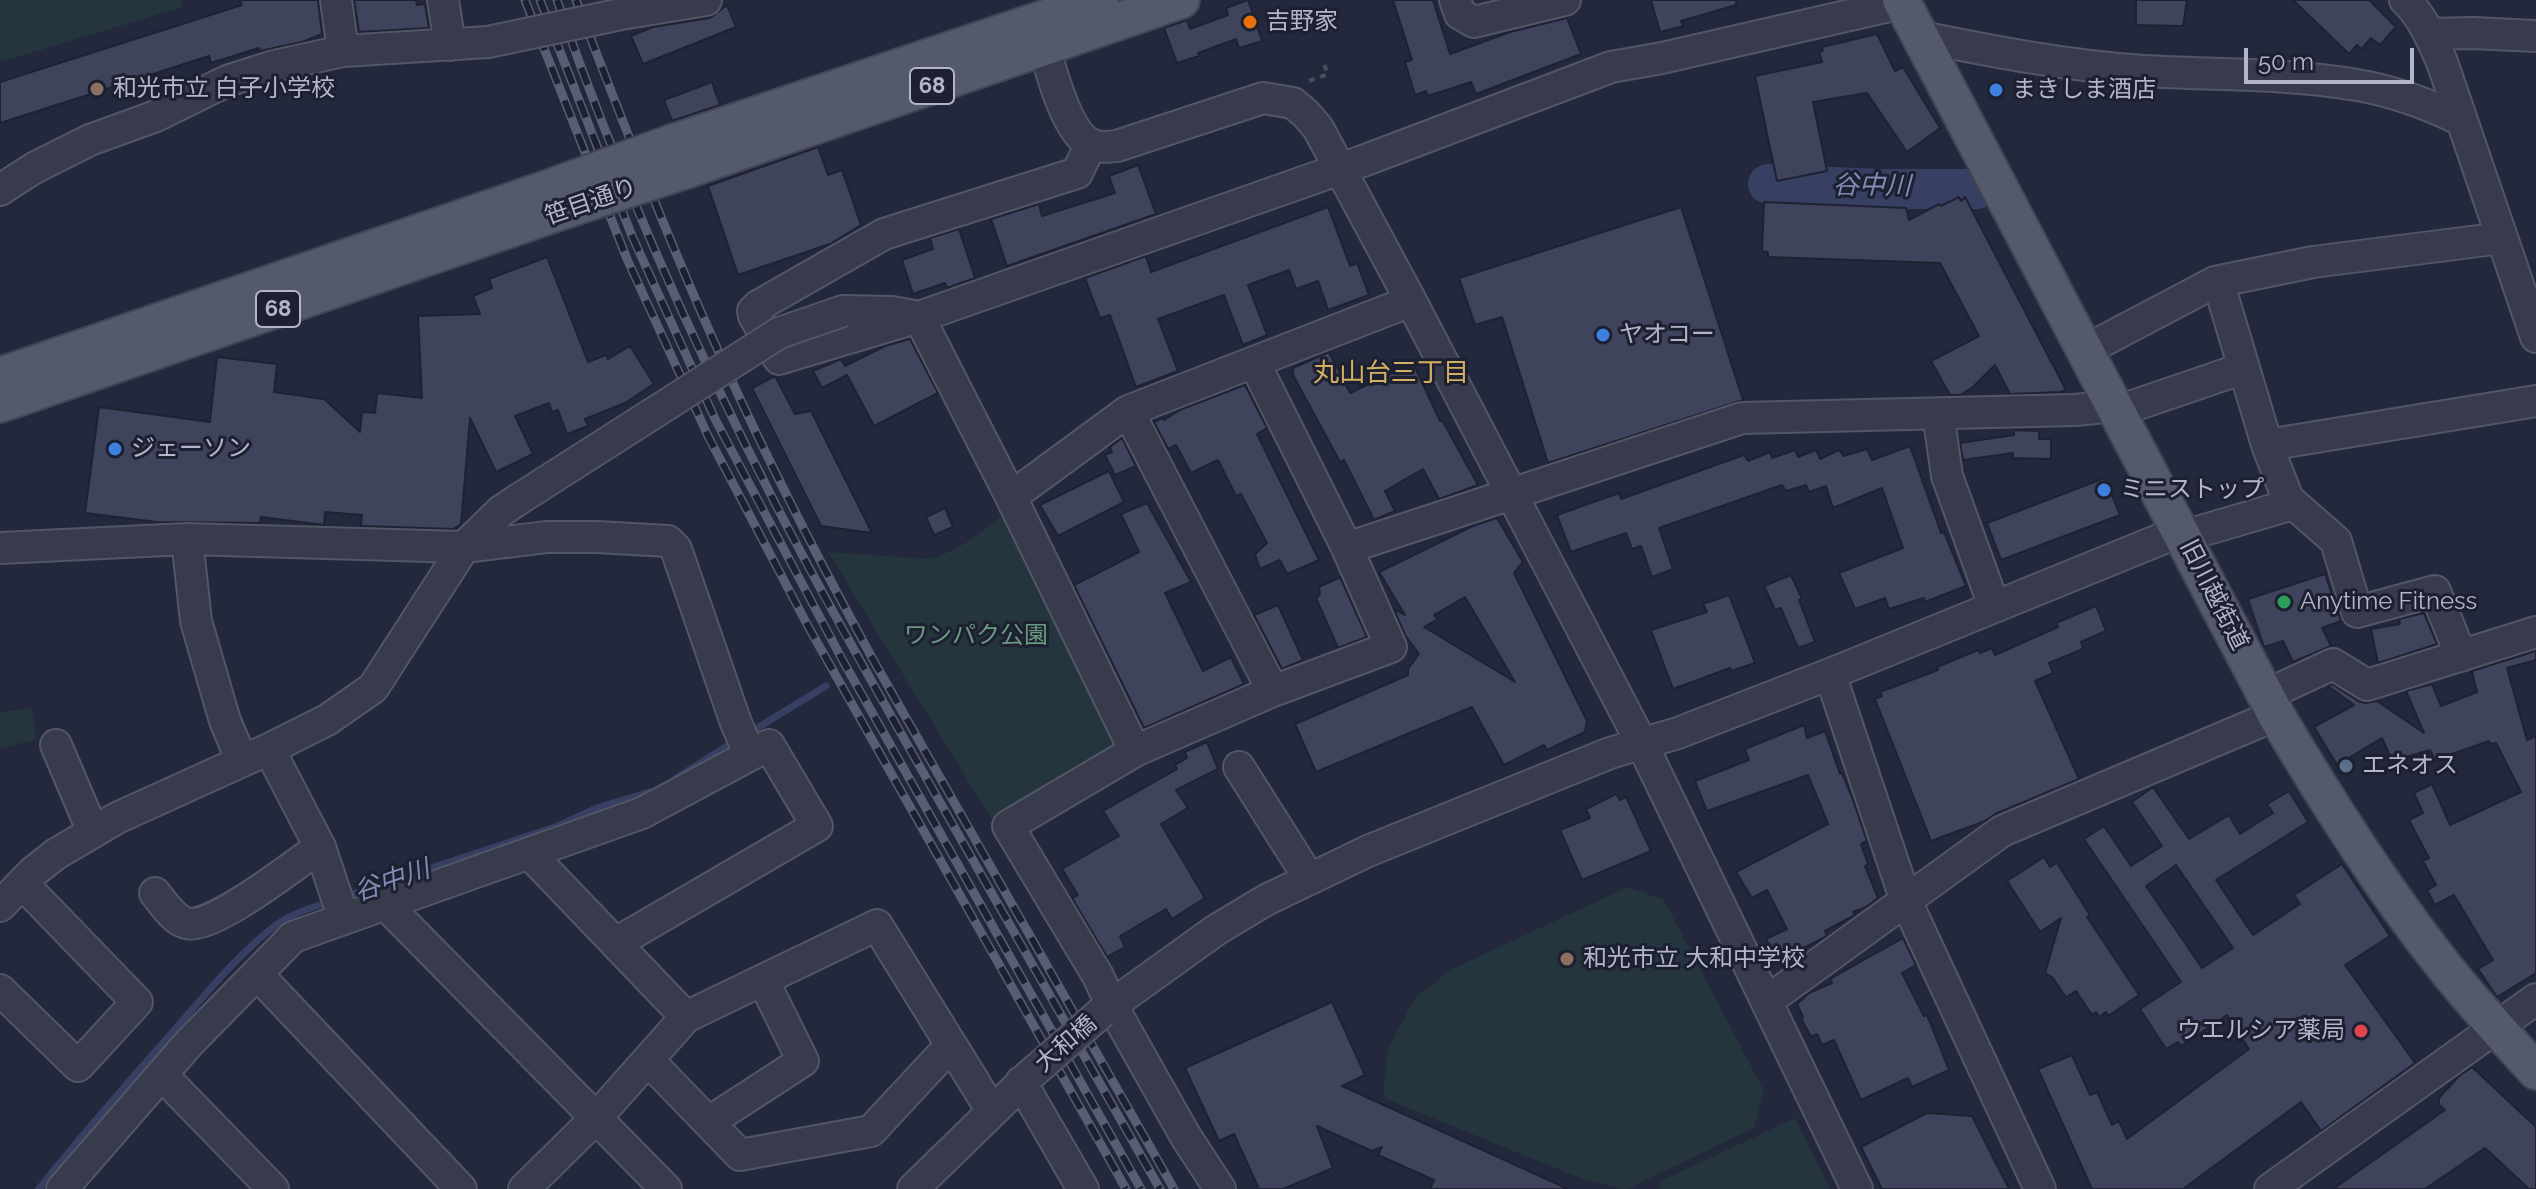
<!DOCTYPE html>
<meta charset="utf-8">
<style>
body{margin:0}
#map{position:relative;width:2536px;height:1189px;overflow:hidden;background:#23283c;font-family:Raleway,sans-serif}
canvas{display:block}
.scale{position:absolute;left:2244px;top:48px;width:170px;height:36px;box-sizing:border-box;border:4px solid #b3b6c8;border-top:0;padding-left:10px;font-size:24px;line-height:28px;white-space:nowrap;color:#b3b6c8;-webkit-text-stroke:6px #1c2031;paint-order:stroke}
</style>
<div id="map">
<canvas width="2536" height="1189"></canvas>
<div class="scale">50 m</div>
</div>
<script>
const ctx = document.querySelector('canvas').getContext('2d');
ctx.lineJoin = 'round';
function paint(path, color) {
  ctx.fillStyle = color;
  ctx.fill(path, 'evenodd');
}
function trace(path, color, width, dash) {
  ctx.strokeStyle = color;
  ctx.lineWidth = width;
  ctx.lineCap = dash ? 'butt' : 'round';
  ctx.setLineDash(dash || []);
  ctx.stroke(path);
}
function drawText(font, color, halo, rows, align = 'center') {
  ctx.font = font + ' Raleway,"Noto Sans JP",sans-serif';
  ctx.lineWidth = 6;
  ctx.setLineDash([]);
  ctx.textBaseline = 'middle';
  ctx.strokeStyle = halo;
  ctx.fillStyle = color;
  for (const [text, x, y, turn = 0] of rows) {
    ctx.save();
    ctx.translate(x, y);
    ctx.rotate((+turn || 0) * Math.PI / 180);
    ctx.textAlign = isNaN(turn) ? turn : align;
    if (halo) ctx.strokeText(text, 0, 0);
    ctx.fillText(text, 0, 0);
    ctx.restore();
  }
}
const green = new Path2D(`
 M0,0H180L183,7L0,62Z
 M1000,517L1010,520L1121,742L1118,750L994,823L828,552L929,559C956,552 979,535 1000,517Z
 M32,708L36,739L0,749V712Z
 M1628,887L1664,900L1764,1091L1754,1128L1627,1189H1622L1585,1180L1386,1099L1383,1090L1388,1049L1415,998L1450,970Z
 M1795,1118L1830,1189H1660L1661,1181Z`);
const stream = new Path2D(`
 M749,733L826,686
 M678,777L735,741
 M344,897L558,826L597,808L649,792
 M39,1189C78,1139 120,1092 162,1044C198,1004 233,958 276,925C293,913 313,907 332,901`);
const river = new Path2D(`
 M1768,184L1878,189H1977`);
const building = new Path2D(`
 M240,0H318L322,34L302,42L260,51L259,48L211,63L209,56L0,123V82L242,5Z
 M354,0H416L417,5L425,4L429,28L359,32Z
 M1248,0L1262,41L1239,48L1236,39L1198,53L1199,56L1177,63L1164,28L1187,20L1190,29L1228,15L1226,8Z
 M1393,0H1433L1450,54L1510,32L1567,18L1581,54L1476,94L1471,82L1428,96L1426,91L1415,95L1405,62L1412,60Z
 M1651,0H1736V5L1681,21L1683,26L1660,32Z
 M2136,0H2187L2183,26L2136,25Z
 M2293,0H2369L2396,27L2380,45L2371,38L2362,49L2357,45L2349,54Z
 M727,5L736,27L643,64L631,36L653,27L710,18Z
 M1877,34L1895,71L1903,67L1940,128L1907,152L1867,93L1813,102L1827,171L1777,181L1755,76L1822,62L1819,52L1823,51L1822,47Z
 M712,82L720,105L672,121L664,100Z
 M818,147L828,175L842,170L861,225L830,244L738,275L708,186Z
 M1138,165L1156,214L1007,266L991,219L1039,204L1042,216L1115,193L1109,176Z
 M1959,197L1961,201L1965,197L2066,390L2060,392L2010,394L1995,365L1973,387L1960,395H1950L1931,361L1979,336L1940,263L1768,257V252L1762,251L1764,202L1906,208L1909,220L1939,204L1941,206Z
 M1328,207L1350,266L1357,263L1369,295L1328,310L1318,281L1296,289L1289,270L1248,285L1267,335L1243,345L1224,295L1158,319L1178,371L1136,387L1110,315L1100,318L1085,278L1146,256L1151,272Z
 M1681,207L1743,400L1548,463L1502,317L1475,325L1459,278Z
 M959,229L975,278L947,288L945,283L913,294L902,260L933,249L930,238Z
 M547,257L588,362L606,355L608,359L630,346L654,384L625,403L585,419L588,426L567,434L558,410L552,412L549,403L515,416L533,454L496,472L470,418L461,524L453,529L361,526L362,515L325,512L324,525L261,517L260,523L157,522L85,513L99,407L210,422L217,357L277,364L274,392L324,399L360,432L362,412L375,413L377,393L422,398L418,316L480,314L473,296L492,288L489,279Z
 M910,339L938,393L874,426L847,375L822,388L813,371L841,359L845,366L885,346Z
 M1329,352L1350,393L1413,363L1440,421L1442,420L1478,485L1439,499L1423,469L1385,491L1395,511L1374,520L1344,460L1340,462L1293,375V368Z
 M775,376L795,414L811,411L872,533L821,526L752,388Z
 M1245,385L1267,428L1257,434L1319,560L1287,574L1280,560L1260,569L1255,554L1267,543L1241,494L1236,496L1218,460L1191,473L1176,445L1168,449L1154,422L1163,418L1164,420L1182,409Z
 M2014,430L2039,431V439H2051V459L2013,458V453L1963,460L1960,443L2014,435Z
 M1122,438L1136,466L1115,475L1105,455L1112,452L1110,447Z
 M1910,446L1941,533L1944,532L1966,586L1925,602L1924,598L1889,609L1885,598L1855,609L1839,573L1903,548L1882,488L1833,508L1826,486L1809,492L1806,485L1786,491L1782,485L1659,528L1673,569L1652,577L1641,546L1632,549L1626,533L1571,552L1557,515L1619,493L1621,499L1744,455L1748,461L1770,452L1772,458L1795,450L1798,457L1816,450L1820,459L1839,450L1844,456L1867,449L1872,460Z
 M1109,471L1124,502L1058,536L1040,505Z
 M2105,478L2120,515L2001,560L1987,523Z
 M1147,503L1191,582L1165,593L1203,671L1231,657L1244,684L1144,728L1074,585L1139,552L1121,514Z
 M945,508L953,527L934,535L926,517Z
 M1497,518L1523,562L1514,573L1587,721L1585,732L1547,750L1544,745L1504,765L1472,707L1316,772L1295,724L1408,675V669L1419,654L1405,635L1394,609L1405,615L1379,572L1473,526ZM1465,597L1515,682L1424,627L1438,619L1434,615Z
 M2325,574L2341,621L2322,628L2331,646L2293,662L2283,641L2264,647L2248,599Z
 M1791,575L1802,599L1799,600L1815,642L1798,648L1781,608L1775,610L1764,586Z
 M1340,577L1367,637L1338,648L1316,598L1320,594L1319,587Z
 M1729,595L1755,663L1731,671L1730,668L1673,689L1651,630L1707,612L1703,604Z
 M1278,605L1303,660L1282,669L1254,615Z
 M2096,606L2106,631L2081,642L2083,649L2049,663L2053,673L2035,681L2079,779L1995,814L1985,821L1931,841L1875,699L1882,696L1880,692L1938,670L1937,667L1978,650L1980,653L1992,648L1995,655L2058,627L2056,623Z
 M2424,613L2437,644L2378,663L2371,629L2400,624L2399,619Z
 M2536,651V660L2507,668L2527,740L2536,736V973L2497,997L2478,969L2493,960L2454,895L2435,905L2427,890L2436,885L2423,861L2429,858L2409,820L2423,813L2414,793L2432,784L2450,825L2521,792L2496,743L2490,744L2489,741L2435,760L2430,750L2392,761L2382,738L2337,765L2314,727L2354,705L2328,686L2332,684L2358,701L2365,703L2377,701L2424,733L2406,691L2432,684L2441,706L2477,692L2472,671Z
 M1804,725L1807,738L1825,731L1840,774L1842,773L1852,797L1867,841L1861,844L1868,864L1865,866L1878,898L1866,907L1853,912L1855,915L1825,931L1827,936L1802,949L1804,952L1779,963L1766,939L1787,929L1767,890L1752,898L1736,872L1828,824L1808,775L1707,811L1695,781L1749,760L1745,749Z
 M1207,742L1218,769L1176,790L1188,808L1161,824L1205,898L1172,919L1166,909L1120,936L1125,947L1107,957L1072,898L1078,895L1062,869L1119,836L1103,811L1177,769L1175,765L1187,758L1185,752Z
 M2153,787L2189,839L2229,815L2240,834L2273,813L2267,804L2289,791L2308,822L2216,880L2253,935L2300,904L2294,895L2342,864L2390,936L2345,965L2415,1063L2321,1131L2301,1102L2183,1189H2092L2038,1069L2072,1055L2090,1095L2097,1092L2112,1125L2119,1121L2127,1139L2249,1049L2227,1015L2181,1046L2178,1042L2166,1049L2140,1009L2181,982L2084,839L2104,826L2131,866L2162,846L2132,802ZM2176,865L2233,948L2202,968L2146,886Z
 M1616,794L1620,800L1626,797L1651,851L1582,880L1560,830L1590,818L1586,809Z
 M2044,857L2050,867L2057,863L2090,915L2087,917L2139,995L2108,1016L2106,1012L2099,1017L2096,1012L2092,1015L2076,991L2066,997L2052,977L2045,973L2061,918L2040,932L2007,881Z
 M1903,938L1916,965L1902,973L1924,1016L1927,1015L1949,1070L1912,1087L1908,1078L1861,1100L1834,1040L1822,1045L1817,1034L1811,1037L1801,1018L1803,1017L1797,1004L1809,993L1832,983L1830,979Z
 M1332,1002L1365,1075L1342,1086L1568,1189H1430L1434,1180L1378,1155L1382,1147L1372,1151L1317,1126L1333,1168L1283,1189H1259L1234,1134L1219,1141L1185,1068Z
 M2472,1067L2536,1127V1189H2529L2485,1148L2425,1189H2333L2445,1110L2439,1105V1098L2459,1076Z
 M1927,1113L1972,1116L2009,1189H1882L1861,1147Z`);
const path = new Path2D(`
 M1309,81L1328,74L1323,62`);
const minor = new Path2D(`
 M336,0L343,51
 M443,0L450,45
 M1455,0L1460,14L1474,22L1565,0
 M2405,0C2423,17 2432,40 2442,62L2536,337
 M621,14L706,0
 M1039,28C1047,56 1064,133 1092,145C1100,148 1109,147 1117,146L1263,98L1293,103L1306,114L1318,128L1411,301L1642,744L1857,1189
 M2430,34L2473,33L2536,36
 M1921,37C1995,52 2069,66 2144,71C2215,75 2287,73 2357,85C2393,91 2428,104 2461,120
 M1091,144L1077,173L884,234L758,306L753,311L754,316L779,359L919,317L1011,497L1135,751
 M0,190L34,168L90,140L156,116L227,81L274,66L343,51L488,42
 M2215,282L2221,291L2267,445L2288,499L2336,541L2357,612L2435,591L2461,656
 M843,311L892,312L919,317L1363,161L1611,67L1662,58L1903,3
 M2084,351L2215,282L2313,262L2502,238
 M1128,411L1273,691
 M2118,411L2244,368
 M1938,413L1947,476L1994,606
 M2267,445L2536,401
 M1011,497L1128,411L1411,301
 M2184,536L2293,504
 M187,539L196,621L225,721L242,761
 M0,548L187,539L464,547L546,537H597L668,541L676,549L736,723L750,755
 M1347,548L1742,418L2075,410L2115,406
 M1830,674L1906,901L2040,1189
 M2266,695L2333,664L2367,685L2536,632
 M56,745L93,832
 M269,749L320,847L344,919
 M1239,767L1309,878
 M529,853L686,1017
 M155,893C164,904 173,919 186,923C211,931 297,863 320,847
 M386,905L666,1189
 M0,906L33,872L56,854L117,818L269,749L327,720L373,688L464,547L501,511L519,499
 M257,974L461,1189
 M0,990L78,1066L137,1002L22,883
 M1767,1001L2002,831L2276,715
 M1102,1012L1216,930L1266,900L1368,851L1610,753L1678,733L1830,674L2181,531
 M649,1061L740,1155L871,1131L951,1045
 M162,1075L273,1189
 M1021,1082L1083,1189
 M709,1122L803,1061L763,980
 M62,1189L189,1043L293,937L642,813L769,745L817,826L616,943
 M524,1189L597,1117L686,1017L877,925L992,1111
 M913,1189L1030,1075
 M1220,1189L1186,1137L1111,1004L1098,976L1008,826L1135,751L1273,691L1391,647L1347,548L1254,362
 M2270,1189L2536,999`);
const major = new Path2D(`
 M1901,0L2276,715C2326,800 2378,882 2439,960C2469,999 2503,1035 2536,1071
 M672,143L1100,0
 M683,171L1181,0
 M0,376L544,190
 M0,404L556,213`);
const rail = new Path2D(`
 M525,0L627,259L709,438L809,628L1126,1189
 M540,0L632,236L716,421L843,661L1141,1189
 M557,0C617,173 692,342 776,505C828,606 885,705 941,804C1014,932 1087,1061 1160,1189
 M576,0C628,136 681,273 743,405C784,493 829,579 876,665L1174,1189`);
const minorBridge = new Path2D(`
 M488,42L621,14
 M519,499L779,333L843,311
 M1030,1075L1102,1012`);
const majorBridge = new Path2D(`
 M544,190L672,143
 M556,213L683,171`);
const markers = [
 [1250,22,8,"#e8710a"],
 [97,89,8,"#8d6e63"],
 [1996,90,8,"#3f7fe0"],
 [1603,335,8,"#3f7fe0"],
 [115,449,8,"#3f7fe0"],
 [2104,490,8,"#3f7fe0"],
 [2284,602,8,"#2e9e5b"],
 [2346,766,8,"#5c6f8a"],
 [1567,959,8,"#8d6e63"],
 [2361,1031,8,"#e0444e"]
];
const shields = [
 [932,86,44],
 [278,309,44]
];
const shieldNames = [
 ["68",932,86],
 ["68",278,309]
];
const poiNames = [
 ["吉野家",1266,22],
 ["和光市立 白子小学校",113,89],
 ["まきしま酒店",2012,90],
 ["ヤオコー",1619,335],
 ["ジェーソン",131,449],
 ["ミニストップ",2120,490],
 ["Anytime Fitness",2300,602],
 ["エネオス",2362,766],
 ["和光市立 大和中学校",1583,959],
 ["ウエルシア薬局",2345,1031,"right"]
];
const streetNames = [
 ["笹目通り",591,202,-19],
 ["旧川越街道",2214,595,63],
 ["大和橋",1066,1044,-41]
];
const parkNames = [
 ["ワンパク公園",976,636]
];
const waterNames = [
 ["谷中川",1872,186,1],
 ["谷中川",392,881,-19]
];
const neighbourhoodNames = [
 ["丸山台三丁目",1391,373]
];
paint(green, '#25353d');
trace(stream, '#373f63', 7);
trace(river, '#373f63', 40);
paint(building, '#3f445c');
trace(building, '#1e2233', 2);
trace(minor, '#525667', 34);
trace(major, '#404455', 40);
trace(path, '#43525a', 4, [6, 6]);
trace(minor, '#373b4c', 30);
trace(major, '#55596c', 36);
trace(rail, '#595e73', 9);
trace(rail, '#1c2031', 6, [18]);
trace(minorBridge, '#525667', 34, []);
trace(majorBridge, '#404455', 40, []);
trace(minorBridge, '#373b4c', 30);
trace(majorBridge, '#55596c', 36);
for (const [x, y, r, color] of markers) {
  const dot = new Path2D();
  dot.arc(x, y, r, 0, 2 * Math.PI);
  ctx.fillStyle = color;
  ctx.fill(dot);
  trace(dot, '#1c2031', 3);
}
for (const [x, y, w] of shields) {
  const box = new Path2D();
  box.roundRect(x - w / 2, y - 18, w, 36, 6);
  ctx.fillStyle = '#1c2031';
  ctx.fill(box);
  trace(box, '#b3b6c8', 2);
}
drawText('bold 22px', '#b3b6c8', null, shieldNames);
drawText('24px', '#b3b6c8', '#1c2031', poiNames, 'left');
drawText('24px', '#b3b6c8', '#1c2031', streetNames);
drawText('24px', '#6a9880', '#1c2031', parkNames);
drawText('italic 26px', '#828bb3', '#1c2031', waterNames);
drawText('26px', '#d3af63', '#1c2031', neighbourhoodNames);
</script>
